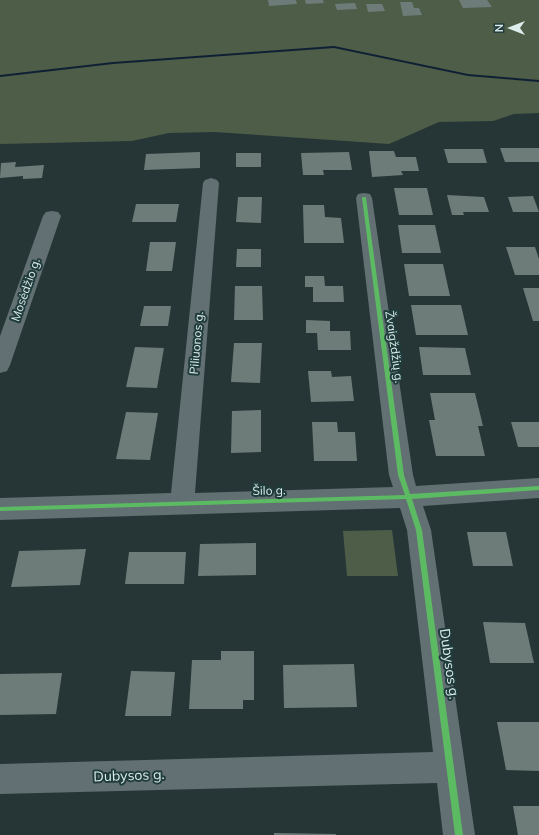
<!DOCTYPE html>
<meta charset="utf-8">
<style>
body{margin:0}
#map{position:relative;width:539px;height:835px;overflow:hidden;background:#263636;font-family:Mulish,sans-serif}
canvas{display:block}
.north{position:absolute;left:491px;top:8px;width:40px;height:40px;-webkit-text-stroke:3px #203c3c;paint-order:stroke;rotate:270deg;font-size:11px;font-weight:700;line-height:16px;text-align:center;color:#dcecec}
.north::after{content:'';display:block;margin:auto;width:14px;height:18px;background:#dcecec;clip-path:polygon(50% 0,100% 100%,50% 72%,0 100%)}
</style>
<div id="map">
<canvas width="539" height="835"></canvas>
<div class="north">N</div>
</div>
<script>
const ctx = document.querySelector('canvas').getContext('2d');
ctx.lineJoin = 'round';
function paint(path, color) {
  ctx.fillStyle = color;
  ctx.fill(path, 'evenodd');
}
function drawText(font, color, halo, rows, align = 'center') {
  ctx.font = font + ' Mulish,sans-serif';
  ctx.lineWidth = 4;
  ctx.setLineDash([]);
  ctx.textBaseline = 'middle';
  ctx.strokeStyle = halo;
  ctx.fillStyle = color;
  for (const [text, x, y, turn = 0] of rows) {
    ctx.save();
    ctx.translate(x, y);
    ctx.rotate((+turn || 0) * Math.PI / 180);
    ctx.textAlign = isNaN(turn) ? turn : align;
    if (halo) ctx.strokeText(text, 0, 0);
    ctx.fillText(text, 0, 0);
    ctx.restore();
  }
}
const green = new Path2D(`
 M0,0H539V113L514,114L493,121L439,122L389,144L215,132L169,133L132,141L0,144Z
 M392,530L398,576H347L343,531Z`);
const stream = new Path2D(`
 M334,46L468,74L539,80V82L468,76L334,48L113,64L0,77V75L113,62Z`);
const building = new Path2D(`
 M268,0H296L297,4L269,6Z
 M305,0H323L324,3L306,4Z
 M459,0H487L492,7L463,8Z
 M400,2H412L414,8H419L422,15L403,16Z
 M355,3L357,9L337,10L335,4Z
 M366,4H382L385,11L368,12Z
 M500,148H539V162H505Z
 M444,149H483L487,163H448Z
 M369,151H394L396,157H416L419,171H401L403,175L372,177Z
 M200,152V168L144,170L146,154Z
 M349,152L352,170H323L324,175H303L301,153Z
 M236,153H261V167H236Z
 M16,162L15,167L44,165L42,178L23,179V176L0,178L1,163Z
 M394,188H427L433,215H399Z
 M447,195L484,197L489,212H463L464,215H452Z
 M533,196L539,212H513L508,197Z
 M238,197H262L261,223L236,222Z
 M136,204H179L176,222H132Z
 M303,205H324L325,217L341,218L344,243H304Z
 M398,225H435L441,253H402Z
 M150,242H176L172,271H146Z
 M506,247H535L539,259V275H515Z
 M237,249H261V267H236Z
 M404,264H443L450,296H409Z
 M305,276H324L325,286H343L344,302H313V287H305Z
 M235,286H262L263,320H234Z
 M523,288H539V321H533Z
 M411,305H461L468,335H416Z
 M144,306H171L168,326H140Z
 M306,320L330,321V331H350L351,350H318L317,333H306Z
 M234,343H262L260,383L231,382Z
 M135,347L164,348L157,388L126,387Z
 M419,347L465,348L471,375H423Z
 M308,371H331L332,377L351,376L354,401L311,402Z
 M430,393H475L483,426H478L485,456H436L429,420H435Z
 M261,410V452L231,453L232,411Z
 M126,412L158,413L150,460L116,459Z
 M312,422H337L338,432H355L357,461H314Z
 M511,422H539V447H518Z
 M467,532H506L513,566H473Z
 M256,543V575L198,576L200,544Z
 M86,549L80,585L11,587L19,551Z
 M129,552H186L184,584H125Z
 M483,622L525,623L534,663H490Z
 M221,651H254V700H243V709H189L192,660H221Z
 M354,664L357,707L284,708L283,665Z
 M131,671L175,672L171,716H125Z
 M62,673L56,714L0,715V674Z
 M497,722H539V771L506,770Z
 M513,806H539V835H518Z
 M274,833L336,834V835H274Z`);
const minor = new Path2D(`
 M211,178L217,180L219,183L195,493L393,487L389,475L356,198L358,194L364,193L370,194L372,198L413,475L416,486L539,478V498L423,506L431,530L475,835H443L437,783L0,794V764L433,752L407,530L400,508L0,520V498L171,493L203,183L205,180Z
 M52,211L58,212L61,216L10,365L7,371L0,373V336L43,216L46,212Z`);
const cycleway = new Path2D(`
 M363,197H365L366,198L404,475L410,494L539,486V490L412,499L422,530L463,835H455L416,530L406,499L0,511V507L405,495L398,475L362,198Z`);
const streetNames = [
 ["Mosėdžio g.",26,290,-71],
 ["Piliuonos g.",197,343,-85],
 ["Žvaigždžių g.",394,347,82],
 ["Šilo g.",269,491,-1]
];
const nearStreetnames = [
 ["Dubysos g.",449,664,82],
 ["Dubysos g.",129,776,-2]
];
paint(green, '#4d5d48');
paint(stream, '#0f2035');
paint(building, '#6e7c79');
paint(minor, '#626f73');
paint(cycleway, '#5cba63');
drawText('12px', '#dcecec', '#203c3c', streetNames);
drawText('14px', '#dcecec', '#203c3c', nearStreetnames);
</script>
